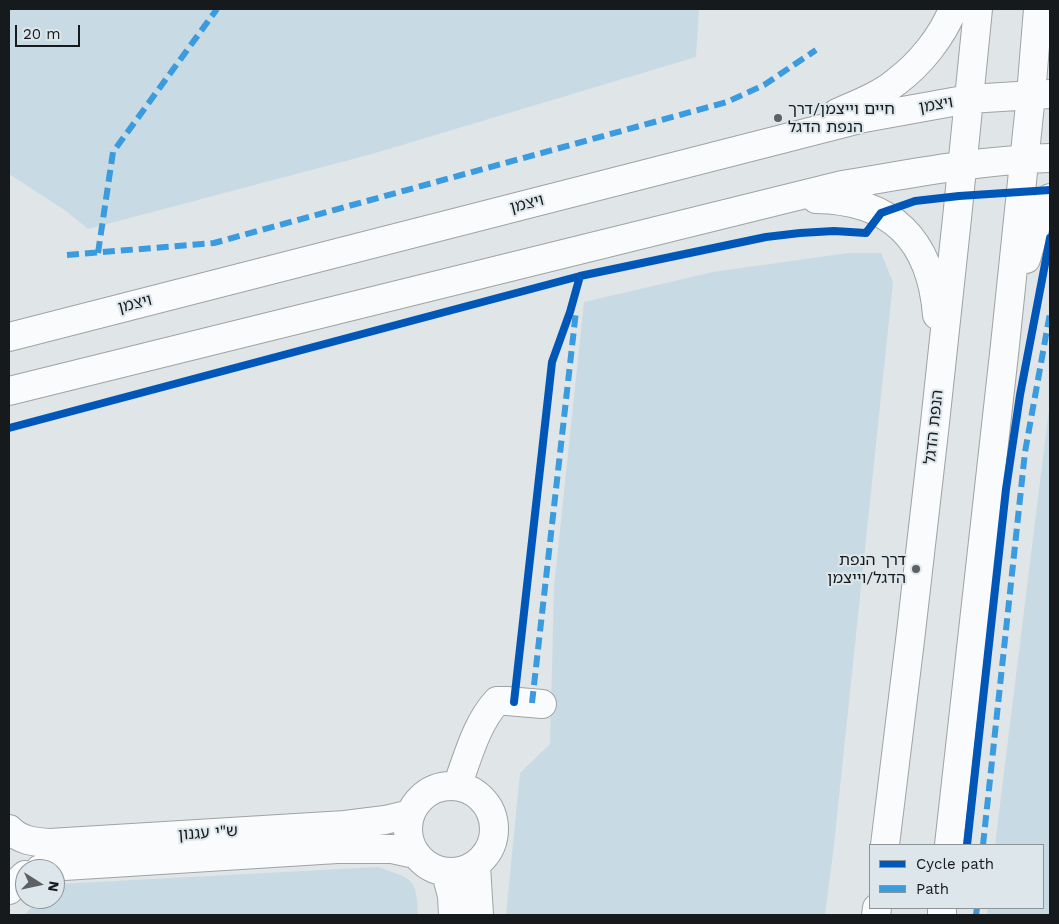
<!DOCTYPE html>
<meta charset="utf-8">
<style>
body{margin:0}
#map{position:relative;width:1059px;height:924px;overflow:hidden;background:#e0e5e8;font-family:"Work Sans",sans-serif}
canvas{display:block}
.frame{position:absolute;inset:0;border:10px solid #161a1c;pointer-events:none}
.legend{position:absolute;left:869px;top:844px;width:175px;height:65px;box-sizing:border-box;background:#dce6eb;border:1px solid #8d9498;margin:0;padding:6px 9px;list-style:none;font-size:15px;color:#161a1c}
.legend li{display:flex;align-items:center;gap:10px;height:25px}
.legend b{width:25px;border:1px solid #8d9498}
.north{position:absolute;left:15px;top:859px;width:50px;height:50px;box-sizing:border-box;background:#dce6eb;border:1px solid #8d9498;border-radius:50%;rotate:100deg;font-size:14px;font-weight:700;line-height:20px;text-align:center;color:#161a1c}
.north::after{content:'';display:block;margin:auto;width:18px;height:22px;background:#5d6163;clip-path:polygon(50% 0,100% 100%,50% 72%,0 100%)}
.scale{position:absolute;left:15px;top:25px;width:65px;height:22px;box-sizing:border-box;border:2px solid #161a1c;border-top:0;padding-left:6px;font-size:15px;line-height:18px;white-space:nowrap;color:#161a1c;-webkit-text-stroke:4px #dce6eb;paint-order:stroke}
</style>
<div id="map">
<canvas width="1059" height="924"></canvas>
<div class="frame"></div>
<ul class="legend">
<li><b style="height:6px;background:#0057b8"></b>Cycle path</li>
<li><b style="height:6px;background:#3b9bdf"></b>Path</li>
</ul>
<div class="north">N</div>
<div class="scale">20 m</div>
</div>
<script>
const ctx = document.querySelector('canvas').getContext('2d');
ctx.lineJoin = 'round';
function paint(path, color) {
  ctx.fillStyle = color;
  ctx.fill(path, 'evenodd');
}
function trace(path, color, width, dash) {
  ctx.strokeStyle = color;
  ctx.lineWidth = width;
  ctx.lineCap = dash ? 'butt' : 'round';
  ctx.setLineDash(dash || []);
  ctx.stroke(path);
}
function drawText(font, color, halo, rows, align = 'center') {
  ctx.font = font + ' "Work Sans","Noto Sans Hebrew",sans-serif';
  ctx.lineWidth = 4;
  ctx.setLineDash([]);
  ctx.textBaseline = 'middle';
  ctx.strokeStyle = halo;
  ctx.fillStyle = color;
  for (const [text, x, y, turn = 0] of rows) {
    ctx.save();
    ctx.translate(x, y);
    ctx.rotate((+turn || 0) * Math.PI / 180);
    ctx.textAlign = isNaN(turn) ? turn : align;
    if (halo) ctx.strokeText(text, 0, 0);
    ctx.fillText(text, 0, 0);
    ctx.restore();
  }
}
const green = new Path2D(`
 M9,9H699L696,57L372,154L88,229L66,211L9,174Z
 M848,253H881L893,282L834,845L825,915H506L520,773L550,744L554,587L584,302L713,272Z
 M1050,401V915H987L988,908H1043V845H995Z
 M378,867C412,879 417,877 418,915H24L41,899H55V886L58,884Z`);
const minor = new Path2D(`
 M408 829a43 43 0 1 1 86 0a43 43 0 1 1-86 0Z
 M457,786C468,757 476,724 497,701H507L542,704
 M9,829C20,841 35,842 50,843L345,825L385,820L410,814
 M476,865L479,915
 M40,869L48,867L337,849H392L415,854
 M446,873L452,896L453,915
 M9,890L25,875`);
const major = new Path2D(`
 M837,113C857,104 879,96 896,82C920,64 942,37 953,9
 M816,199C892,200 931,240 937,315
 M1026,259L1038,218L1050,198
 M9,337L864,118L969,99L1050,94
 M9,391L842,185C911,174 980,160 1050,158
 M885,845C920,567 951,288 978,9
 M949,845L1005,345L1031,95L1038,9
 M876,915L877,908
 M942,915V908`);
const quiet = new Path2D(`
 M98,253L113,152L217,9
 M67,255L214,243L727,102L764,85L816,50
 M532,703L576,311
 M983,845L1025,452L1050,313
 M976,915L977,908`);
const cycleway = new Path2D(`
 M9,428L580,276L766,237L800,233L834,231L866,233L881,213L915,201L959,196L1050,190
 M514,702L552,362L570,312L580,276
 M967,845L1006,489L1020,395L1050,238`);
const markers = [
 [778,118,5,"#5d6163"],
 [916,569,5,"#5d6163"]
];
const streetNames = [
 ["ויצמן",936,105,-10],
 ["ויצמן",527,204,-14],
 ["ויצמן",135,304,-14],
 ["הנפת הדגל",934,427,-84],
 ["ש\"י עגנון",208,833,-4]
];
const poiNames = [
 ["חיים וייצמן/דרך",788,109],
 ["הנפת הדגל",788,127],
 ["דרך הנפת",906,560,"right"],
 ["הדגל/וייצמן",906,578,"right"]
];
paint(green, '#c8dbe4');
trace(minor, '#9fa3a5', 30);
trace(major, '#9fa3a5', 30);
trace(minor, '#fafbfc', 28);
trace(major, '#fafbfc', 28);
trace(quiet, '#3b9bdf', 6, [12, 6]);
trace(cycleway, '#0057b8', 8);
for (const [x, y, r, color] of markers) {
  const dot = new Path2D();
  dot.arc(x, y, r, 0, 2 * Math.PI);
  ctx.fillStyle = color;
  ctx.fill(dot);
  trace(dot, '#dce6eb', 2);
}
drawText('16px', '#161a1c', '#dce6eb', streetNames);
drawText('16px', '#161a1c', '#dce6eb', poiNames, 'left');
</script>
